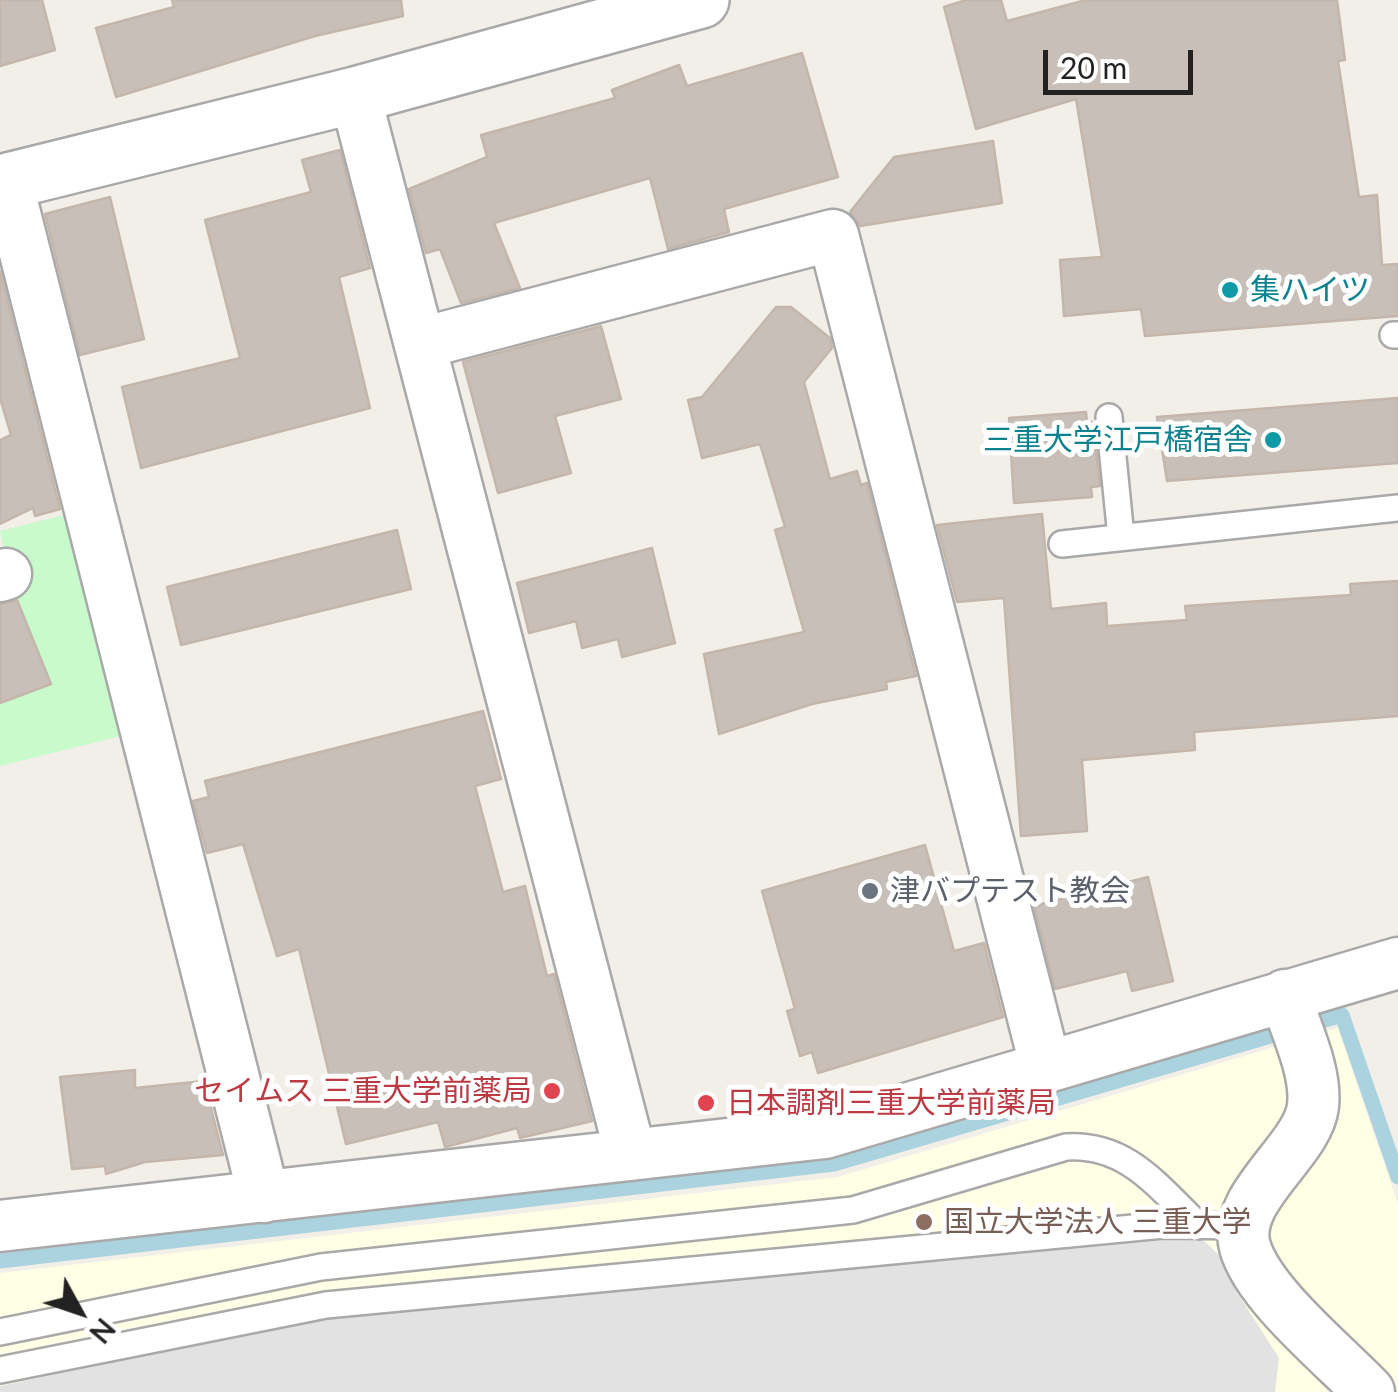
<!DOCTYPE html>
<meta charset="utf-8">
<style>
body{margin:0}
#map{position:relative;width:1398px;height:1392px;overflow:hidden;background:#f2efe9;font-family:Lato,sans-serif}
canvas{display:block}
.north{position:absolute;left:30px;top:1262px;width:100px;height:100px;-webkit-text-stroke:8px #fff;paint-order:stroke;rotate:130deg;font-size:28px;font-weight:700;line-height:40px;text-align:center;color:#222}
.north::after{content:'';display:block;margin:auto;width:35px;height:45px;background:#222;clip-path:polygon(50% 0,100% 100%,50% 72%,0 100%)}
.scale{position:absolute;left:1043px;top:50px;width:150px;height:45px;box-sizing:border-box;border:5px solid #222;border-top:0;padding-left:12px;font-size:30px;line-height:35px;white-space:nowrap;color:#222;-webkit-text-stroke:8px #fff;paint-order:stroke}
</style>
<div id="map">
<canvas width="1398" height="1392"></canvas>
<div class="north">N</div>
<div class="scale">20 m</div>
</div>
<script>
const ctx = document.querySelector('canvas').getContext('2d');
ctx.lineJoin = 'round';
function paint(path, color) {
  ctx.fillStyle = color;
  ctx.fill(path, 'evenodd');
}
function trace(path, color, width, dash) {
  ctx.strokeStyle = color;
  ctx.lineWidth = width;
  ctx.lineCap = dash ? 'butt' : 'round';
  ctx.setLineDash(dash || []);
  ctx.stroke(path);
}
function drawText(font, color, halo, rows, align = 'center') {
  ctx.font = font + ' Lato,"Noto Sans JP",sans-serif';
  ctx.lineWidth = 10;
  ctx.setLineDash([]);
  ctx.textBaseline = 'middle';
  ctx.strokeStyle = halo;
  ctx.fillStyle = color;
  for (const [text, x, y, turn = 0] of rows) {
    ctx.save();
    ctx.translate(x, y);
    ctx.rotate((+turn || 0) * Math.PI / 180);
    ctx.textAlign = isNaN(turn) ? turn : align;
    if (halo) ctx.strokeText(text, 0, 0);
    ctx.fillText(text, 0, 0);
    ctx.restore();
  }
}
const education = new Path2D(`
 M1338,1028L1398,1204V1392H0V1273L838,1177Z`);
const park = new Path2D(`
 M72,513L125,735L0,766V683L31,675L0,531Z`);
const parking = new Path2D(`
 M1200,1237L1221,1257L1238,1294L1279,1358L1275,1392H0V1386L326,1318Z`);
const stream = new Path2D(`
 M0,1261L834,1164L1342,1015L1398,1177`);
const building = new Path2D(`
 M0,0H42L55,50L0,66Z
 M172,0H401L403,16L315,36L116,97L96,28L174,7Z
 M966,0H1001L1007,21L1086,0H1337L1345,60L1338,61L1359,197L1377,195L1382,265L1398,264V316L1145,336L1141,309L1064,316L1060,260L1102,257L1076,99L976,129L944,7Z
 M802,53L838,177L724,209L729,232L668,249L650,178L494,223L520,288L461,303L440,249L426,253L409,189L487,157L481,135L615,98L612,90L679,65L687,86Z
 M993,141L1002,203L860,226L850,212L894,157Z
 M340,150L370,268L339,277L370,408L141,468L122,387L240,358L205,220L311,192L302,160Z
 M110,197L144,339L80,355L45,214Z
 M0,271L60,509L35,516L33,508L0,524V440L11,435L0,398Z
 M776,307H791L830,338L832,348L804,382L830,479L857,471L861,485L867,483L916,676L886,682L887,689L812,704L719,734L704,654L804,632L775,530L785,527L760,444L702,458L688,400L702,397Z
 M601,326L621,399L555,416L571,473L498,493L463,362Z
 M1398,398V463L1167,481L1157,417Z
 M1086,412L1087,422H1093L1100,486L1091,487L1092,497L1014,503L1009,418Z
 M1042,514L1051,609L1106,603L1107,626L1187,620L1185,606L1351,595L1350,584L1398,581V716L1194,732L1195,750L1082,760L1087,831L1021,836L1004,598L957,602L937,525Z
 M397,530L411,589L181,645L167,587Z
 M652,548L675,643L622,657L618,639L582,648L576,621L529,633L517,583Z
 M17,600L51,684L0,703V604Z
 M483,711L501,779L475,786L503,892L525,886L547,976L554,974L592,1121L520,1138L517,1128L445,1147L438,1122L346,1144L299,949L277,956L243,844L207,853L193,801L209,797L205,781Z
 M925,845L954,951L984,943L1003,1017L818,1073L812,1052L800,1056L787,1011L795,1009L762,891Z
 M1148,877L1173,981L1132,991L1127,971L1055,989L1034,906Z
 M135,1070V1088L204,1081L223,1155L145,1162L106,1174L105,1166L72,1169L60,1077Z`);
const service = new Path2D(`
 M1393,335H1398
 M1109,417L1121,537
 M1062,544L1398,508
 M0,1332L321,1267L853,1210L1066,1147C1127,1143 1158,1187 1199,1226
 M0,1370L326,1305L1164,1225L1245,1226`);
const minor = new Path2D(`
 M355,95L630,1152
 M7,182L264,1197
 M422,343L833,235L1046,1068
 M0,576L6,574
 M1285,995C1295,1028 1317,1071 1313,1106C1308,1151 1231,1197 1245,1247C1259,1295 1334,1355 1369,1392
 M0,1226L825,1133L1398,963`);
const tertiary = new Path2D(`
 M0,183L355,95L701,0`);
const markers = [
 [1230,290,10,"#0f9aa8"],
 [1273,440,10,"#0f9aa8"],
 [870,891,10,"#6b7280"],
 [552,1091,10,"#e0444e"],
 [706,1103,10,"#e0444e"],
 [924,1222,10,"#8d6e63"]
];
const cultureNames = [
 ["集ハイツ",1250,290],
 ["三重大学江戸橋宿舎",1253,440,"right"]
];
const worshipNames = [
 ["津バプテスト教会",890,891]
];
const healthNames = [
 ["セイムス 三重大学前薬局",532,1091],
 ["日本調剤三重大学前薬局",726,1103,"left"]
];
const educationNames = [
 ["国立大学法人 三重大学",944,1222]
];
paint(education, '#ffffe5');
paint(park, '#c8facc');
paint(parking, '#e2e2e2');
trace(stream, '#aad3df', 15);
paint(building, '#c7bfb8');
trace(building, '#c4b6ab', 2.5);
trace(service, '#a9a9a9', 30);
trace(minor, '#a9a9a9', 55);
trace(tertiary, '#a9a9a9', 60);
trace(service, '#fff', 25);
trace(minor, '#fff', 50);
trace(tertiary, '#fff', 55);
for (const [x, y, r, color] of markers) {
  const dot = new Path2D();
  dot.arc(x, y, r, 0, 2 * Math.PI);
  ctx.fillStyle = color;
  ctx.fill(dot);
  trace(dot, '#fff', 4);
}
drawText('30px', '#0d838f', '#fff', cultureNames, 'left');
drawText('30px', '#5b616d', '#fff', worshipNames, 'left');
drawText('30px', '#be3a42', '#fff', healthNames, 'right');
drawText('30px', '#785e54', '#fff', educationNames, 'left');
</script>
